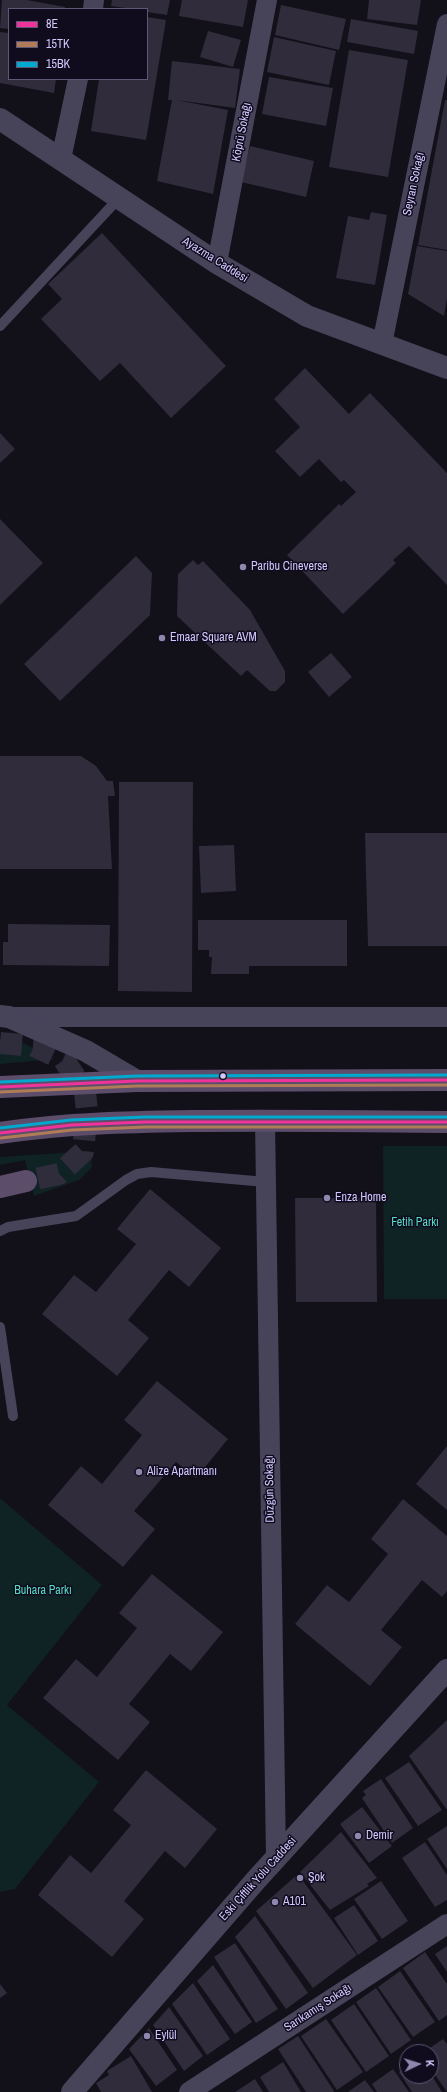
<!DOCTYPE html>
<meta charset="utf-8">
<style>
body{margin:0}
#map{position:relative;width:447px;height:2092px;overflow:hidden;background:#121019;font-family:"Archivo Narrow",sans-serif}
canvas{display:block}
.legend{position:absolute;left:8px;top:8px;width:140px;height:72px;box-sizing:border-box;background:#100c1d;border:1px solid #5e5777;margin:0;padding:5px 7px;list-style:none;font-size:12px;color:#d3c8fe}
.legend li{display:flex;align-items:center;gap:8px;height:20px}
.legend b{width:20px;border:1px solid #5e5777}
.north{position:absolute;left:399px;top:2044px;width:40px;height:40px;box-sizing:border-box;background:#100c1d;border:1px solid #5e5777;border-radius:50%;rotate:86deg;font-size:11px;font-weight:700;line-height:16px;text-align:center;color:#d3c8fe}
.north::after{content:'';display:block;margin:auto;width:14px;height:18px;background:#8f88ae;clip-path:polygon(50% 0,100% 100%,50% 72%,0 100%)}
</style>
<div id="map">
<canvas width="447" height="2092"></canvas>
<ul class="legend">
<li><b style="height:5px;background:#ef339a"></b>8E</li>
<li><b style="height:5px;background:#b07c57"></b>15TK</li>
<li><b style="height:5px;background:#00a9ce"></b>15BK</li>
</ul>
<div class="north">K</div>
</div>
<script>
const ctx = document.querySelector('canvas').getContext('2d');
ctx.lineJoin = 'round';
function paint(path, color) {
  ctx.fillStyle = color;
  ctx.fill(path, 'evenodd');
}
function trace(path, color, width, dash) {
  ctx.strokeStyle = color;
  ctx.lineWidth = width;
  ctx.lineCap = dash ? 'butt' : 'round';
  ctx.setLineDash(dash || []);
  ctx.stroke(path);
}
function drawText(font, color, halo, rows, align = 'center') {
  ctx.font = font + ' "Archivo Narrow",sans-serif';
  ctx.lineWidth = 3;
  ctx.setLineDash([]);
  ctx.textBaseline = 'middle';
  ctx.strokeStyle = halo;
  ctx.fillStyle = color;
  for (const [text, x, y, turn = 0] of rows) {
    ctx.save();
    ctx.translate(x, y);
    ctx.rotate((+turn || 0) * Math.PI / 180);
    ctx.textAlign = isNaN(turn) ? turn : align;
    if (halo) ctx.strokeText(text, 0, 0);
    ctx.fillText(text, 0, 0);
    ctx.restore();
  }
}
const green = new Path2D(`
 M0,1038L15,1039L55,1059L0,1064Z
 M383,1146H447V1299H384Z
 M91,1151L92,1167L79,1180L34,1196L25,1160L0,1165V1157Z
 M0,1498L102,1585L7,1705L99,1782L15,1889L0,1892Z`);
const building = new Path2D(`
 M2,0H27L65,7V9H9V29L0,28Z
 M112,0H170L167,15L147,12V9H132L111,6Z
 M182,0H248L243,27L179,16Z
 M369,0H421L417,25L367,19Z
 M281,5L346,19L339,50L275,35Z
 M147,17L166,20L146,140L91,131L99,79H147Z
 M351,19L418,31L414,54L347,42Z
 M208,31L241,40L233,67L200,57Z
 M0,32L9,33V79H56L54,93L0,83Z
 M274,37L336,51L329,85L267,72Z
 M349,50L408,60L388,177L329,167Z
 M172,61L240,69L235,108L176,100L228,110L213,194L157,181L172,100H168Z
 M269,77L333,88L326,126L262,114Z
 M445,100H447V250L418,245Z
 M250,146L314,161L306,197L241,182Z
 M371,212L387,215L375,285L336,278L348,216L369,220Z
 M102,233L226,366L171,418L120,363L100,381L41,319L62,299L48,284Z
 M417,246L447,251V298L444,316L408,294Z
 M305,368L349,414L370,393L447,473V585L409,546L393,560L396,563L343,614L287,555L339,504L341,506L356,492L344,480L341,482L319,459L300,477L275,451L300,427L274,399Z
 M0,433L15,449L0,463Z
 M0,519L43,563L0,605Z
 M136,556L152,573L150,615L60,701L24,664Z
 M193,560L198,565L203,561L250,610L285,671V682L276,691H270L247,670L241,676L177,616L178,574Z
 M331,653L352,677L329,697L308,672Z
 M0,756H81L96,766L107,781H113L115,796H108L112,869H0Z
 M119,782H193L192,992L118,991Z
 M365,833H447V946H368Z
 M234,845L236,891L201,893L199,846Z
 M198,920H347V966H249V974H211L212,957H209V950H198Z
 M8,924L110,925L109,966L3,965V942H8Z
 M150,1189L221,1248L189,1287L169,1270L128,1320L149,1338L117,1376L42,1314L74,1275L96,1292L136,1244L117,1229Z
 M295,1198H376L377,1302H296Z
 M157,1381L228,1439L196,1478L176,1462L134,1511L155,1529L123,1567L48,1505L81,1466L102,1484L142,1435L124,1420Z
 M447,1446V1510L416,1484Z
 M403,1499L447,1536V1591L442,1597L422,1580L381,1630L402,1647L370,1686L295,1624L327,1585L349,1602L388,1554L371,1539Z
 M152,1574L223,1632L191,1671L170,1654L129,1704L150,1722L118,1760L43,1698L76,1659L97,1677L137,1628L119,1613Z
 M447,1720V1810L409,1756Z
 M409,1762L442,1810L418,1826L385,1778Z
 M146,1770L217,1829L185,1868L165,1851L124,1901L144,1919L112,1957L38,1895L70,1855L91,1873L131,1825L113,1810Z
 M381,1779L413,1828L392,1843L362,1798L366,1795L363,1791Z
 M362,1807L392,1846L369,1863L340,1824Z
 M447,1826V1869L427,1839Z
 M341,1832L377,1878L367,1884L369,1886L330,1910L300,1872Z
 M425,1842L447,1875V1900L435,1907L402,1858Z
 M298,1874L357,1955L313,1988L256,1911Z
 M381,1881L408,1921L382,1939L354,1899Z
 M354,1905L378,1941L358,1955L334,1918Z
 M255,1916L308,1993L286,2009L235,1937Z
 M235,1943L278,2009L256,2023L214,1957Z
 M447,1946V1972L435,1954Z
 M425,1952L447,1984V2015L439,2021L403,1968Z
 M213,1965L252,2022L235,2034L197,1981Z
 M400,1971L435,2022L413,2037L378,1987Z
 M193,1983L230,2039L207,2055L172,2004Z
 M0,1984L7,1993L0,1998Z
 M376,1988L411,2040L391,2054L356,2002Z
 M354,2004L389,2056L366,2072L331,2020Z
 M169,2007L203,2056L184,2071L153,2025Z
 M326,2019L363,2072L337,2090L301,2036Z
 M149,2028L177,2070L156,2086L129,2049Z
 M298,2036L334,2091L333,2092H306L278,2049Z
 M443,2039L447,2044V2092L431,2069V2052H424Z
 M131,2056L152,2092H101L96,2083L109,2075L107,2071Z
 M283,2062L301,2092H269L260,2077Z
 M407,2067V2076H432L442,2092H412L399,2072Z
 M393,2069L409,2092H377L372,2084Z
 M255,2079L263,2092H235Z
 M365,2080L374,2092H348Z`);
const primaryTunnel = new Path2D(`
 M0,1043L34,1046L64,1060L85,1092L87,1111L83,1152L59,1174L26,1181`);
const service = new Path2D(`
 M0,326L120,197
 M0,1231L8,1227L76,1216L126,1180L137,1174L151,1172L266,1182
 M0,1327L13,1416`);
const minor = new Path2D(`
 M93,9L94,0
 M61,159L78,79
 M217,263L267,0
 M382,344L447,24
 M9,1017H447
 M265,1120L276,1858
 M189,2092L447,1924`);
const tertiary = new Path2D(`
 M0,119L217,263L307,316L447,368
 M0,1016L9,1017L86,1051L137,1081
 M72,2092L256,1880L447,1670`);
const primary = new Path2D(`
 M0,1087L137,1081L447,1080
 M0,1133C63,1123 129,1122 193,1121C278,1120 362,1121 447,1122
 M0,1187L26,1181`);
const bus1 = new Path2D(`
 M0,1087L137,1081L447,1080
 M0,1133L72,1125L145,1122H447`);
const bus2 = new Path2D(`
 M0,1092L137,1086L447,1085
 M1,1138L72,1130L145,1127H447`);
const bus3 = new Path2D(`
 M0,1082L137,1076L447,1075
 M0,1128L71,1120L145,1117H447`);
const markers = [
 [243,567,4,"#8f88ae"],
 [162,638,4,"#8f88ae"],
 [223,1076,3.5,"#d3c8fe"],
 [327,1198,4,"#8f88ae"],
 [139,1472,4,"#8f88ae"],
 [358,1836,4,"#8f88ae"],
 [300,1878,4,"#8f88ae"],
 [275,1902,4,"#8f88ae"],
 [147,2036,4,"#8f88ae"]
];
const streetNames = [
 ["Köprü Sokağı",242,132,-79],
 ["Seyran Sokağı",414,184,-78],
 ["Ayazma Caddesi",215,260,32],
 ["Düzgün Sokağı",270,1489,-91],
 ["Eski Çiftlik Yolu Caddesi",258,1879,-48],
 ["Sarıkamış Sokağı",318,2008,-33]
];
const poiNames = [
 ["Paribu Cineverse",251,567],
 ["Emaar Square AVM",170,638],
 ["Enza Home",335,1198],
 ["Alize Apartmanı",147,1472],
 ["Demir",366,1836],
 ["Şok",308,1878],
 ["A101",283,1902],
 ["Eylül",155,2036]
];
const parkNames = [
 ["Fetih Parkı",415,1223],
 ["Buhara Parkı",43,1591]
];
paint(green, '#0f2224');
paint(building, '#302c3c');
trace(primaryTunnel, '#2f2c3b', 22, [22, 11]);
trace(service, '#47445a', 10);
trace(minor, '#47445a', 20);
trace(tertiary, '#47445a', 22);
trace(primary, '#5c4d6b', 22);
trace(bus1, '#ef339a', 3);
trace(bus2, '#b07c57', 3);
trace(bus3, '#00a9ce', 3);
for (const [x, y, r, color] of markers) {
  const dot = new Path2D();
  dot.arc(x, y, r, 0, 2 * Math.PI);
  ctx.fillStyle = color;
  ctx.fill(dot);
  trace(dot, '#100c1d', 1.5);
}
drawText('12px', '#d3c8fe', '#100c1d', streetNames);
drawText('12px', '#d3c8fe', '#100c1d', poiNames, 'left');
drawText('12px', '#56dcc7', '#100c1d', parkNames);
</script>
